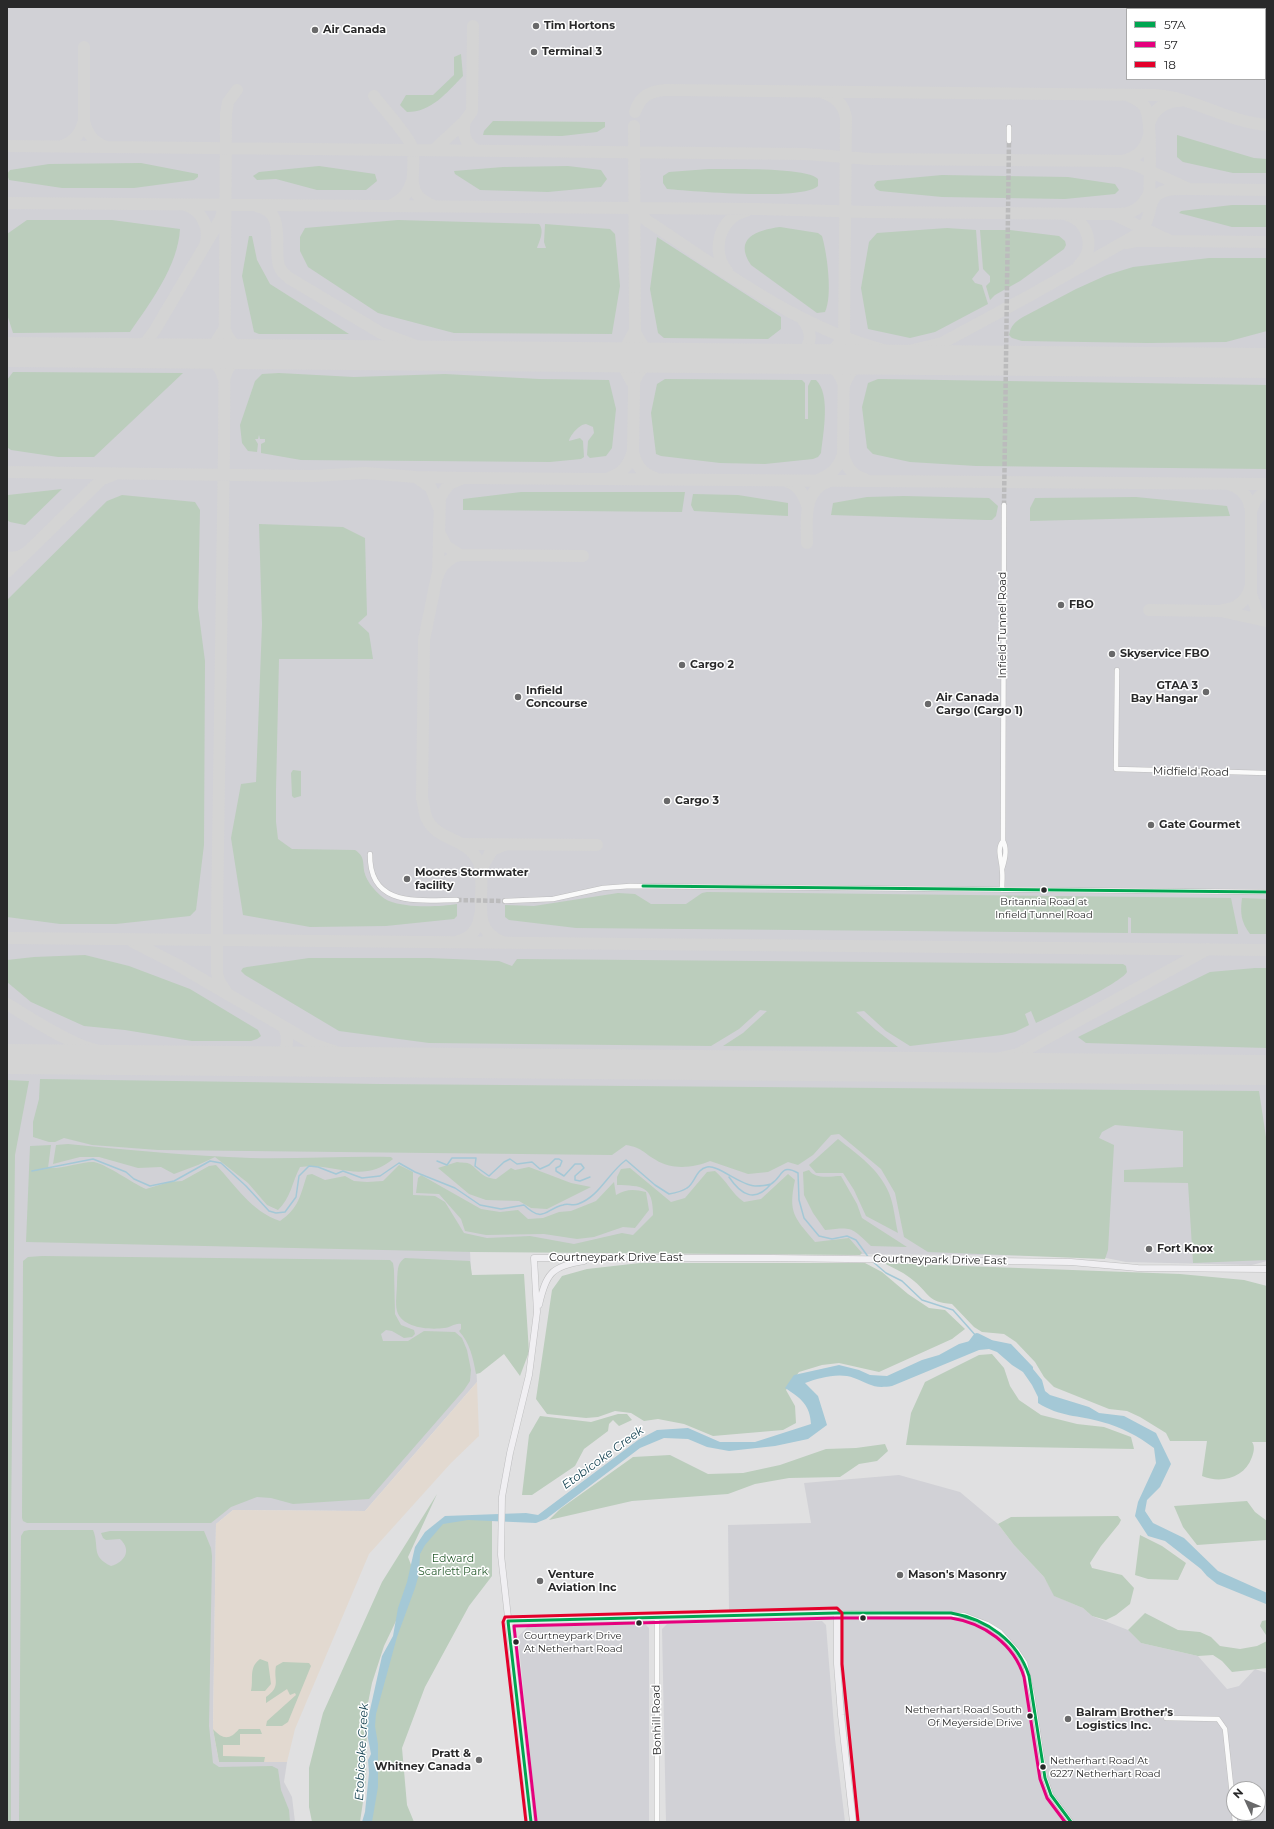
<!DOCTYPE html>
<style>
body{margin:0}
#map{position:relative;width:1274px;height:1829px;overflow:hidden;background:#e0e0e1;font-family:Montserrat,sans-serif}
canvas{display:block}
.frame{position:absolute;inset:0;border:8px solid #29292a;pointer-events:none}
.legend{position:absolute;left:1126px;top:8px;width:140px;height:72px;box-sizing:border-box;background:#fff;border:1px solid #a9a9aa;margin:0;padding:5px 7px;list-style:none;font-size:12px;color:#29292a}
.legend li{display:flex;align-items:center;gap:8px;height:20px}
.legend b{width:20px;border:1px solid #a9a9aa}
.north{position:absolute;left:1226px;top:1781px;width:40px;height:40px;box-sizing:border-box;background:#fff;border:1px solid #a9a9aa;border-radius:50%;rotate:314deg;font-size:11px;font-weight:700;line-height:16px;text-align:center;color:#29292a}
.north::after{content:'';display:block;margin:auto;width:14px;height:18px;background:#69696a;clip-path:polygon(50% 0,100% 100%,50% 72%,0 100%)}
</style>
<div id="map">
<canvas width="1274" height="1829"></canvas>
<div class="frame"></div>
<ul class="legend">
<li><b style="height:5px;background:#00a651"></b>57A</li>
<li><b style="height:5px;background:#e5007d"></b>57</li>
<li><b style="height:5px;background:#e4002b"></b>18</li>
</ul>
<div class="north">N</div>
</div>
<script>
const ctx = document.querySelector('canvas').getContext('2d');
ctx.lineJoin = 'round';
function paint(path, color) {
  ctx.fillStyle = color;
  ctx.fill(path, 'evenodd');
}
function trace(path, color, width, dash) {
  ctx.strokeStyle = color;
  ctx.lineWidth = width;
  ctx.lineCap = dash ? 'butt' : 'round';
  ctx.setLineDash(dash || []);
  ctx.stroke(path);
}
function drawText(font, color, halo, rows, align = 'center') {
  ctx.font = font + ' Montserrat,sans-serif';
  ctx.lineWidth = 3;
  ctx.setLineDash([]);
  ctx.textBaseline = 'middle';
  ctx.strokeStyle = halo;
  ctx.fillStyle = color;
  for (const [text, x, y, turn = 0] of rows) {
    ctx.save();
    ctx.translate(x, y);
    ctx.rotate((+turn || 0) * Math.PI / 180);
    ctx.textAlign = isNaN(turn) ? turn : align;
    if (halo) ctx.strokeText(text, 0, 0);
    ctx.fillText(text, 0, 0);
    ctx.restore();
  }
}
const built = new Path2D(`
 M7,7H1267V1261L1252,1265L1126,1262L1096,1256L470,1251L477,1382L365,1511L233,1510L216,1524L213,1729L219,1762H287L284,1782L292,1797L295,1822H7ZM1127,9H1265V79H1127Z
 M899,1475L960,1492L998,1524L1014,1545L1044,1577L1055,1596L1083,1608L1092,1616L1128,1630L1141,1643L1198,1656L1227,1689L1239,1686L1255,1669L1267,1673V1822H858L843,1703L842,1625L839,1608L729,1610L728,1525L811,1523L804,1483ZM1234,1789H1258V1813H1234Z
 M822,1621L826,1625L835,1739L845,1822H666L662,1629L667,1624Z
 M645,1624L649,1628V1822H537L518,1637L527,1627Z`);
const education = new Path2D(`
 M477,1382L479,1436L451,1463L369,1554L295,1729L287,1762H219L213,1729L216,1524L233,1510L365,1511Z`);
const green = new Path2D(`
 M461,54L463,76C446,93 432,112 407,112L400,105L406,95H433L454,75V57Z
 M493,121L605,122V127L597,132L562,136L483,135L484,131Z
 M1177,135L1254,158L1267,159V173H1233L1183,162L1177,157Z
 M141,163L198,174V177L194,180L134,188H62L9,180L7,174L10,170L49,164Z
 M319,166L375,174L377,181L366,190H317L276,179L257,180L253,176L259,172Z
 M568,166L601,170L607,179L601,187L548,192L480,190L455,174L454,171L503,167Z
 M709,169C728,169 808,167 818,179V186C804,201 691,191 667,189L663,183V176L669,172Z
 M942,175L1068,177L1115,184L1119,190L1115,194L1065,199L942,197L880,191L876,189L874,185L877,181Z
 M1232,205H1267V227H1232L1179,213L1181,211Z
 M27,220H112L180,229C178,266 150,303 130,332L13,333L7,314V234Z
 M398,220L539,224C545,231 539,242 537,248H546L544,242L545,224L610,229L615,234L620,286L612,334L454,333L378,313L308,267L300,251V237L305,228Z
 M780,227L818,233L822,236C827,253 833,296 825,312L817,313L751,265C733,238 757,230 780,227Z
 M947,228L976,230L979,270L972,279L975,283L982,285L988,304L935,332L910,338L868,329L861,288L869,242L877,233Z
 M980,230H1010L1059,236L1065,241L1066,245L1064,249L1020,281L995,295L990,300L986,286L990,282V276L983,269Z
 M249,236H252L257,260L270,284L349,334H259L254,332L242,276Z
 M657,237L781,317V329L768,339L664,338L658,333L650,289Z
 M1209,258H1267V331L1226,342L1148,343L1022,341L1012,338L1009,335C1011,325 1015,322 1023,317L1076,289L1107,275L1133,267Z
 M13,372L183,373L94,457H58L11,450L7,447V380Z
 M279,373L354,377L445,374L539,379L609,380L616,409L612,448L606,456L590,458L587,455L588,441L594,433L593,427L586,424C580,424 570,435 569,441L580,438L583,441L584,457L581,459L550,462L301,460L261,453V444L265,442V439H260L259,435L258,439H255L258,444L257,452L248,451L242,443L240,425L255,381L262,374Z
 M665,379L802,380L805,383V419H808V386L811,380H816C831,394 823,434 821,453L818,457L813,459L765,464L720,463L661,456L656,454L651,413L657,384Z
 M878,379L1267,385V469L976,466L910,462L873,454L867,448L862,407L868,383Z
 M62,489L25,525L10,522L7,520L8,495Z
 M521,492H685L682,512L463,510V499Z
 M693,494L738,495L788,503V516L694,511L691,505Z
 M122,495L195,502L200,510L198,608L205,661L204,845L196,910L190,916L116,924H60L7,917V600L107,501Z
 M904,496L989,498L998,506L996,516L992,520H986L831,515L833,503L867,497Z
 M1136,497L1227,506L1230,516L1030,521V508L1035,498Z
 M259,524L343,527L365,538L367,615L358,623L369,633L373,659H279L276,790V822L278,839L292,849L355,850C366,857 362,864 365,874C367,883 381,898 389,901C406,908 439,907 457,904V916L454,919L386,926L310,927L243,915L231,838L241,784L256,782L262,624Z
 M293,770L301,771V796L294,798L292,796L291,773Z
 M707,892L1231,898L1238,932V934L1131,933V918L1128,917V933L576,928L509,920L505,917V905L534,906L618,893L635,894L651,904H686L702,893Z
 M1242,898L1267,899V934H1250C1241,922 1240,913 1242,898Z
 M85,955L129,966L190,989L258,1030L261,1036L257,1039L251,1041H192L125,1030L84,1026L31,1002L7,982V960L34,957Z
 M309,958H430L499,961L512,966L517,959L1123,964L1126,966L1127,972C1121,983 1051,1016 1036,1023L1031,1011L1025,1014L1029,1025L1015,1032L1002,1035L910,1046L886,1031L864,1011L856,1012L876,1030L898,1047H897L723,1046L743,1033L767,1011L760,1010L739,1029L711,1046L429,1043L339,1031L245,975L241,971L243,968L247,967Z
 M1255,968H1267V1048L1086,1043L1078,1037L1210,972Z
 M40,1079L380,1084L1259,1091L1267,1144V1260L1193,1263L1188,1183L1124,1182V1170L1183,1167V1131L1115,1125L1102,1132L1099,1138L1114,1145L1108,1250L1105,1259L928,1252L904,1237L895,1193L881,1169L839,1134L831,1135L813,1155L798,1165L788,1162L768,1172L748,1174L710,1161C694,1168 671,1170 656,1160C642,1152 643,1148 626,1145L612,1155L158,1150L92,1145L64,1138L55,1142H49L33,1137V1122L39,1099Z
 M7,1080L29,1081L15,1155L11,1523V1822H7Z
 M838,1139C858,1155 879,1169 889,1193C894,1205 895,1220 898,1233L866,1216L854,1190L843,1173H816L809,1165Z
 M68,1144C129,1150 190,1156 251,1158C298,1159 345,1156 391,1157L393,1159C363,1185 334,1162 300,1167C292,1182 291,1198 278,1210L267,1205L248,1183L215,1157L198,1165L174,1174L161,1167L138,1168L99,1157H80L53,1164L56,1145Z
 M51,1145L48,1168C62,1169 84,1161 94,1162C108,1165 132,1183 146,1189L169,1182L182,1181L209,1166L216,1165C237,1187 251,1211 280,1221C299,1208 300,1196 307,1175L312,1174L325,1180L345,1176L354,1181L367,1182L383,1181L399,1165L413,1172V1195L435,1196L445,1202L464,1233L487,1238L530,1236L574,1244L622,1233L633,1235L653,1215C653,1185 642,1186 617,1185V1177L621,1169L630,1168L671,1202L685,1198L707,1172L715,1171C727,1181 732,1194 744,1202L761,1199L788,1174L795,1180C788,1213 794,1217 815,1242L849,1238L862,1253L860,1255L473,1252L26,1242L30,1146Z
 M457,1162C461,1163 467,1162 470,1164C480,1171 482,1178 496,1179L511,1168L515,1170L529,1167L571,1183L591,1187L547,1209L531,1208L519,1201L486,1200L469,1194L438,1168Z
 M809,1170C816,1180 830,1176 841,1176L857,1204L862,1218L907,1247L871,1246C851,1227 853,1227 825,1230L813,1213L804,1195L803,1172Z
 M421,1175L481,1209L500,1212L518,1210L528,1219L543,1218L559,1212L571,1211L596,1201L614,1182L616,1195C626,1189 634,1189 646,1192L649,1210L635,1228L623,1227L594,1237L577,1239L544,1234L486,1235L465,1231L461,1219L439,1194L416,1193L418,1178Z
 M42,1256L390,1260L393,1263L394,1270L395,1314L401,1325L414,1330L415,1334L412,1337L404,1338L392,1331L386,1330L381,1334L383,1341H408L424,1331L455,1332L462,1338L467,1350L471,1370L470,1381L464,1390L369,1499L293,1504L271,1498L257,1497L231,1507L211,1523H27L23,1521L22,1518L23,1261L28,1257Z
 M405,1258L470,1261L472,1275L524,1274L529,1352L520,1376L504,1354L480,1373L476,1374C473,1358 470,1343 459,1331L461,1329V1324C454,1323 451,1328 444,1328C429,1330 402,1328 397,1311C395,1303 397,1292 397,1283C398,1274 396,1263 405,1258Z
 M640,1263H865L882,1272L908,1294L929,1308L945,1310L965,1329L952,1339L879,1372L839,1363L822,1365L799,1372L786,1390L795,1406L796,1423L783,1430L713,1436L684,1424L658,1419L644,1421L631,1413L615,1411L598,1417L586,1418L547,1414L536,1399L552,1290L562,1276L587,1269Z
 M884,1263L1180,1274L1244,1280L1267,1286V1442H1252C1255,1446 1254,1452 1252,1457C1245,1478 1221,1484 1202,1476L1207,1441H1170L1166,1433L1140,1417L1127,1411L1109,1409L1054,1387L1044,1377L1035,1362L1016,1342L1004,1334L982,1332L974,1327L952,1304C927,1302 931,1295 914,1281C905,1273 895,1269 884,1263Z
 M992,1354L1004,1368L1010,1386L1019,1400L1041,1415L1077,1424L1104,1427L1131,1437L1134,1449L906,1445L911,1413L925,1382L979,1355Z
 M618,1414H627L632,1420L619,1426L613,1420L609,1424L608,1431L584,1449L575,1466L532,1495H522L529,1435L540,1416L591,1422Z
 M885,1444L888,1451L877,1461L859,1464L840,1477L789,1478L755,1484L728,1494L632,1501L549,1520L560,1509L633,1457L670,1455L708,1474L743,1473L780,1465L826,1449L856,1448Z
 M437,1494L408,1557L413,1570L396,1621L384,1646L372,1683L367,1708L366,1781L360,1822H312L309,1807V1768L323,1713L382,1582Z
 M1247,1501L1255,1512L1267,1521V1540L1197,1545L1183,1527L1174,1506Z
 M1118,1516L1121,1520L1119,1524L1101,1546L1090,1563L1092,1568L1122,1575L1134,1588L1130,1604L1116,1615L1106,1620L1092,1616L1083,1608L1054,1596L1044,1577L1014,1545L998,1524L1011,1517Z
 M492,1517V1576L469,1606L425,1687L402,1748L407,1805L414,1822H369L374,1796L372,1726L417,1553L441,1521Z
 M29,1530H93C100,1547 90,1556 111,1566C125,1562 132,1550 120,1539L106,1540L103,1538L101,1533L110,1531H204L211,1548L212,1556L209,1726L213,1763L219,1767L272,1766L278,1769L281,1790L289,1810L290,1822H19L21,1536L24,1531Z
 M1140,1535L1162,1546L1186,1563L1178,1580L1148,1579L1135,1575Z
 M1145,1613L1178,1630L1200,1632L1211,1637L1220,1646L1240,1649L1257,1646L1267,1641L1266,1635L1260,1626L1262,1621L1267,1620V1668L1232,1672L1222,1661L1213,1655L1198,1656L1141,1643L1128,1630Z
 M260,1659L268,1662L271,1684L265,1691H251C254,1679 248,1668 260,1659Z
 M283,1662L309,1663L311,1666L288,1722L282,1726H266L267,1721L296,1695L295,1693L290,1695L287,1689L266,1703V1697C282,1686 273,1680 276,1666Z
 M213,1729C223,1740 230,1740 239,1729H260L262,1734H240V1745H223V1756L265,1757L264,1762H219Z`);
const water = new Path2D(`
 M981,1338L1011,1344L1033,1367V1369L1042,1380L1045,1391L1050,1395L1089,1407L1099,1413L1124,1416L1156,1433L1171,1464L1160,1487L1147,1500L1145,1511L1153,1523L1184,1538L1218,1571L1265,1592L1267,1593V1607L1266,1604L1217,1584L1207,1576L1201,1569L1165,1541L1148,1536L1135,1516L1138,1502L1156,1463L1154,1448C1138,1436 1121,1427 1102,1422C1078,1415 1060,1417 1038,1403V1397L1032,1385L1023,1372L1012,1365L997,1352L989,1349L979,1350L892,1386C872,1389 871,1384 854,1378C839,1372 819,1378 805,1383L818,1396L827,1425L808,1439L775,1446L729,1451L707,1447L688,1439L664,1438L640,1448L546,1519L536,1523L468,1520L443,1524L425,1545L420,1554L419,1574L415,1588L397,1637L376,1714L375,1726L378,1744V1787L372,1822H362L365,1812L369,1773L368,1760L371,1754L366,1728L382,1656L393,1636L398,1608L407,1582L415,1547L425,1532L445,1516L526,1513L538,1515L638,1440L657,1430L688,1428L720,1442H755L811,1424C810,1405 801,1398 785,1388L794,1375L839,1365L859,1370L870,1375L887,1376L922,1360L939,1355L959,1344Z`);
const stream = new Path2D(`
 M437,1161L447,1165L452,1158H476L475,1166L489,1176L504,1162L510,1159L517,1164L532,1162L540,1169L549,1165L555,1159H559L562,1161L560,1166L556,1168V1171L564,1176L575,1164H581L584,1168L575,1176V1180L580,1181L590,1177
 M32,1171L93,1159L126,1172L134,1179L150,1186L174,1181L210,1161L221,1163L246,1186L269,1211L276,1213L285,1212L296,1197L299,1176L309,1166L318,1167L336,1174L343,1171L362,1178L380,1176L399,1163L415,1172L455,1188L480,1205L501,1209L524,1205C544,1224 545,1209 563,1205C567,1203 573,1206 578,1204C600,1196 608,1173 626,1160L655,1185L669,1194C675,1193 681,1192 687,1188C695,1183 696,1169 707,1167C717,1164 741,1186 755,1186C759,1186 768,1185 771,1184C783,1177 780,1163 798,1173L799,1200L804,1218L819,1236L832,1239L847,1236L856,1240L869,1258
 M729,1177C741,1195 755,1203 771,1184
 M872,1261L886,1273L902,1281L922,1300L953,1310L977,1337`);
const river = new Path2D(`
 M968,1349L977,1337L989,1343`);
const taxiway = new Path2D(`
 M824,93C836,97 844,105 846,118L843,454C846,466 852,476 865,479
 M1127,95C1134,98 1141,101 1145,107C1153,122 1149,187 1149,206
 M374,96C383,108 406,133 411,145C420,169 399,193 434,206
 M635,112C640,96 650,91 666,90L1154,95C1193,97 1228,122 1267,125
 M84,121C87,134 93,142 106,147
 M465,121C462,134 465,143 476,150
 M1149,125C1152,110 1165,101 1180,101
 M7,146L805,154L870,159L1121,161L1136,165L1189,189L1267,190
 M62,146C75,141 80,134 84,121V47
 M435,149L465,121L472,111L473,26
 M1122,161C1135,158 1145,152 1148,138
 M7,203L757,209L870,212L1113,214L1170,241L1267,242
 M635,204L641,216L649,222C728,274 806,334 900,354C934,361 969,360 1003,361
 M185,205C200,209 210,226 206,242
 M257,206C287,212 273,246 279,266C281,271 285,275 289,278L381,333L443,356
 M390,206C402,200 408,194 412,181
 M1116,214C1132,214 1141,209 1149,194
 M1067,215C1089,221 1096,249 1079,265
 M1126,243L1136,241H1166
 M727,271C710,251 720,217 746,211
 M225,330C229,344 240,350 253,354
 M7,350L22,352
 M126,353L146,342L155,330L204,247L221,218L223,210
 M791,359C809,353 816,336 803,320
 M813,359C829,356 839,348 844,332C848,349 856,356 872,360C859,363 850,369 845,383
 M813,359C827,363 839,368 843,383
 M872,360L942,343L1029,296L1138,234C1160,212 1137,188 1185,189
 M1224,363L1267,354
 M223,377C219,362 208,357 195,354L215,344L223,331
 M225,377C228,362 240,357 254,354
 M635,380C640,367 649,360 663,358L644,348L636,334
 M632,382L622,364L609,358L626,347L634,332
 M633,451C635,464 642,474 655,478
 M7,472L313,476L365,473L416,477L465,478L1267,484
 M416,477L431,488L438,506
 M609,478C623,473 629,465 633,451L635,330L634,126
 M820,479C832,474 839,467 843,454
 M786,481C799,485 804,495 808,508
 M1231,485C1244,490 1249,498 1251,511V594L1257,611L1267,620
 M1251,511L1255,501L1267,489
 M439,532L446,546L460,555
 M807,543C807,521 802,489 830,481
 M7,558L18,557L26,553
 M7,572L102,479L113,475
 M438,575L440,497L449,484L461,479
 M1149,610L1221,611L1266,621
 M1223,610C1237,609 1247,600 1251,586
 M463,844L597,845
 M481,869L492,850L504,845
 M7,938L1267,950
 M458,941C471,938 479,928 480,915
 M133,942L176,964L315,1045L342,1054L371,1059L405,1062
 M503,942C467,931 488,889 479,863C469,837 438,842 427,819C424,813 424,805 422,798L424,640L437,576L443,565L453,557L460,555L583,556
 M227,993L219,981L217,973V916L224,448L226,114L228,102L237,90
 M7,1004C32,1019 57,1036 85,1047C108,1055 133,1057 157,1060
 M267,1061C286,1059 291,1043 284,1027
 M946,1067L978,1063L1018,1054L1208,949`);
const runway = new Path2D(`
 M7,352L1267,363
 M7,1059L1267,1070`);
const streetTunnel = new Path2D(`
 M1004,505L1009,141
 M457,900L505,901`);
const street = new Path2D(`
 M1009,141V127
 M1117,670L1116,769L1267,773
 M370,854C369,908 419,900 457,900
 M1002,869C1005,860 1008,849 1003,841L1004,505
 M1002,890C1002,883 1003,876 1002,870C1002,860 996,849 1003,841
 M505,901L553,899L603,888L630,886L1267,892
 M837,1613L964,1615L987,1624L1000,1632L1017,1651L1025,1663L1032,1694L1045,1778L1051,1795L1071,1822
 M657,1618V1822
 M1166,1718L1218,1719L1225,1729L1234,1813
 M1234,1813L1235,1822`);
const secondary = new Path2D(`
 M539,1305C546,1274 551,1266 584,1261
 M508,1621L837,1613V1664L841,1715L853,1822
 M531,1822L501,1555L502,1497L510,1453L529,1375L537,1312L534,1258H772L1071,1262L1138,1268L1267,1269`);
const bus1 = new Path2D(`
 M643,886L1267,892
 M531,1822L508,1621L837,1613H951C987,1619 1018,1641 1029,1676L1045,1778L1051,1795L1071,1822`);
const bus2 = new Path2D(`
 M536,1821L514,1626L837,1618H951C984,1623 1014,1644 1024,1677L1040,1779L1047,1798L1065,1822`);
const bus3 = new Path2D(`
 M526,1822L503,1622L505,1617L837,1608L842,1613V1664L858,1821`);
const markers = [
 [536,26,4,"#69696a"],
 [315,30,4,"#69696a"],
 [534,52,4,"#69696a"],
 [1061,605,4,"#69696a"],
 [1112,654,4,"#69696a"],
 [682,665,4,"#69696a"],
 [1206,692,4,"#69696a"],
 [518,697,4,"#69696a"],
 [928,704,4,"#69696a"],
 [667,801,4,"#69696a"],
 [1151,825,4,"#69696a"],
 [407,879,4,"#69696a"],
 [1044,890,3.5,"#29292a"],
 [1149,1249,4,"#69696a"],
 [900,1575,4,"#69696a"],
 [540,1581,4,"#69696a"],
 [863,1618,3.5,"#29292a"],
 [639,1623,3.5,"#29292a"],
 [516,1642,3.5,"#29292a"],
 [1030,1716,3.5,"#29292a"],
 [1068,1719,4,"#69696a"],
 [479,1760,4,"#69696a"],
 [1043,1767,3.5,"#29292a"]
];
const busNames = [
 ["Britannia Road at",1044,902,"center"],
 ["Infield Tunnel Road",1044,915,"center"],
 ["Courtneypark Drive",524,1636],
 ["At Netherhart Road",524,1649],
 ["Netherhart Road South",1022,1710,"right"],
 ["Of Meyerside Drive",1022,1723,"right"],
 ["Netherhart Road At",1050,1761],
 ["6227 Netherhart Road",1050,1774]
];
const poiNames = [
 ["Tim Hortons",544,26],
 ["Air Canada",323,30],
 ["Terminal 3",542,52],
 ["FBO",1069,605],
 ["Skyservice FBO",1120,654],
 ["Cargo 2",690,665],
 ["GTAA 3",1198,686,"right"],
 ["Bay Hangar",1198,699,"right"],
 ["Infield",526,691],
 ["Concourse",526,704],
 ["Air Canada",936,698],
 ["Cargo (Cargo 1)",936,711],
 ["Cargo 3",675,801],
 ["Gate Gourmet",1159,825],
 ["Moores Stormwater",415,873],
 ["facility",415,886],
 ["Fort Knox",1157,1249],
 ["Venture",548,1575],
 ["Aviation Inc",548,1588],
 ["Mason's Masonry",908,1575],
 ["Balram Brother's",1076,1713],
 ["Logistics Inc.",1076,1726],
 ["Pratt &",471,1754,"right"],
 ["Whitney Canada",471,1767,"right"]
];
const streetNames = [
 ["Infield Tunnel Road",1003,625,-90],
 ["Midfield Road",1191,772,1],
 ["Courtneypark Drive East",616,1258],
 ["Courtneypark Drive East",940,1260,1],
 ["Bonhill Road",657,1720,-91]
];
const parkNames = [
 ["Edward",453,1559],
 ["Scarlett Park",453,1572]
];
const waterNames = [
 ["Etobicoke Creek",603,1458,-36],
 ["Etobicoke Creek",362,1752,-87]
];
paint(built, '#d1d1d6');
paint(education, '#e2d9d0');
paint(green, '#bbcdbc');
paint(water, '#a4c8d6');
trace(stream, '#a4c8d6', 1.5);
trace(river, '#a4c8d6', 8);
trace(taxiway, '#d4d4d4', 12);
trace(runway, '#d4d4d4', 30);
trace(streetTunnel, '#bbbbbc', 4.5, [4.5, 2]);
trace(street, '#bebebf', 5.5);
trace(secondary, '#bebebf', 7);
trace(street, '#fafafa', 4.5);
trace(secondary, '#f0eff2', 6);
trace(bus1, '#00a651', 3);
trace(bus2, '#e5007d', 3);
trace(bus3, '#e4002b', 3);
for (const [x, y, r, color] of markers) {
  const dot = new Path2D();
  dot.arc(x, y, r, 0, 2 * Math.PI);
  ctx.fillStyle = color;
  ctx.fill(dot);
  trace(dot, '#fff', 1.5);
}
drawText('10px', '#29292a', '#fff', busNames, 'left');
drawText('bold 11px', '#29292a', '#fff', poiNames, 'left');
drawText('11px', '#29292a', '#fff', streetNames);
drawText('11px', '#295c2f', '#fff', parkNames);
drawText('italic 12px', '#184554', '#fff', waterNames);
</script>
